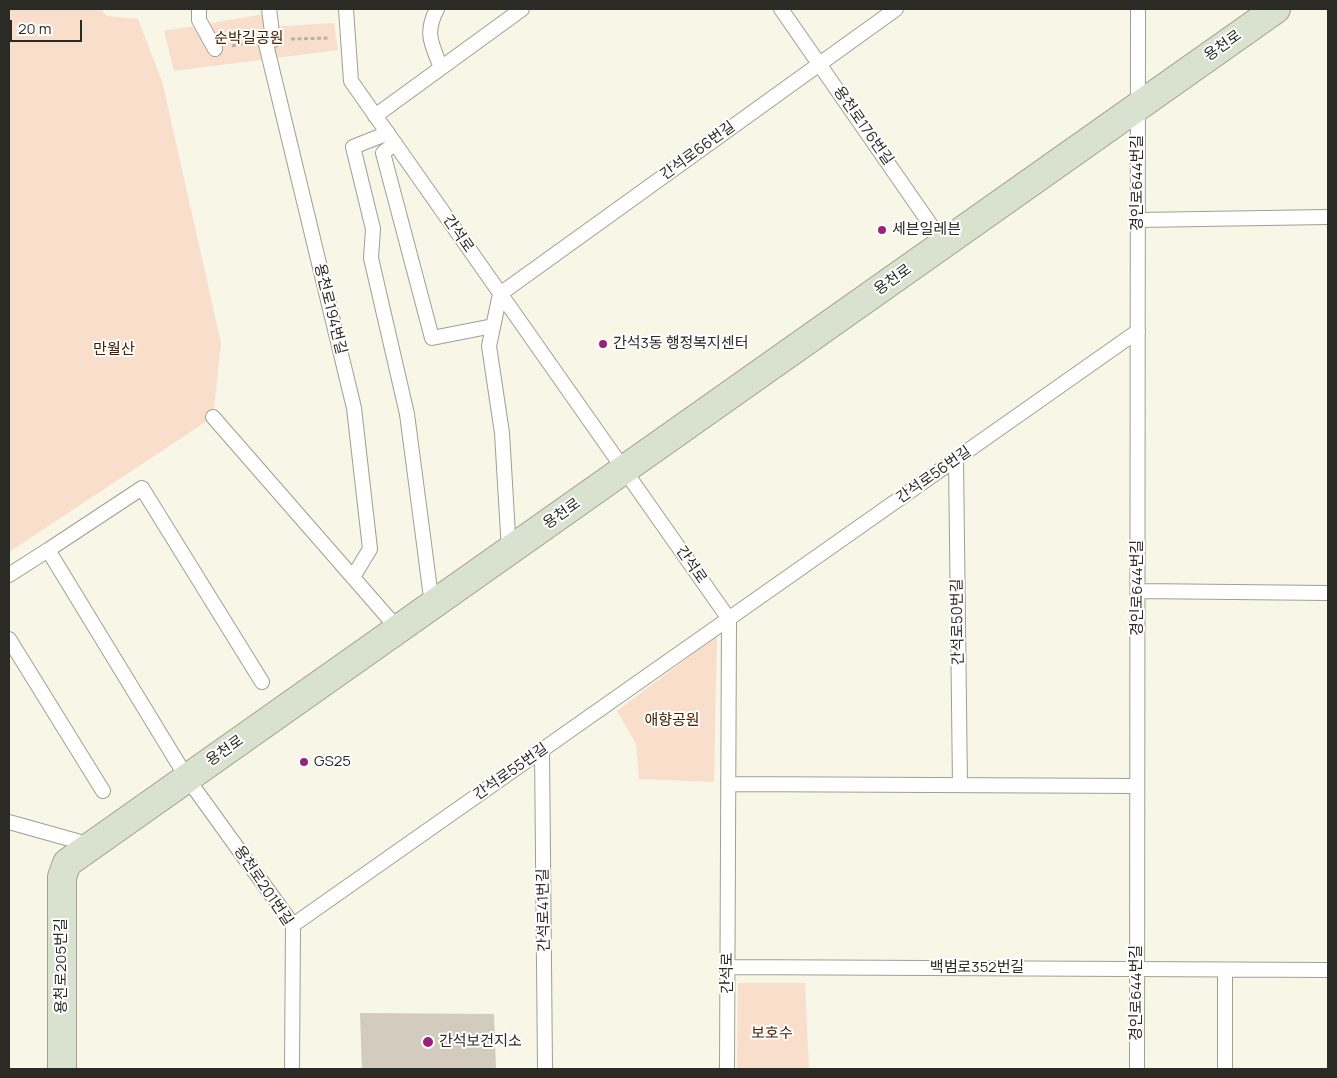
<!DOCTYPE html>
<meta charset="utf-8">
<style>
body{margin:0}
#map{position:relative;width:1337px;height:1078px;overflow:hidden;background:#f7f6e7;font-family:Manrope,sans-serif}
canvas{display:block}
.frame{position:absolute;inset:0;border:10px solid #2b2b25;pointer-events:none}
.scale{position:absolute;left:10px;top:20px;width:72px;height:22px;box-sizing:border-box;border:2px solid #2b2b25;border-top:0;padding-left:6px;font-size:15px;line-height:18px;white-space:nowrap;color:#2b2b25;-webkit-text-stroke:4px #fff;paint-order:stroke}
</style>
<div id="map">
<canvas width="1337" height="1078"></canvas>
<div class="frame"></div>
<div class="scale">20 m</div>
</div>
<script>
const ctx = document.querySelector('canvas').getContext('2d');
ctx.lineJoin = 'round';
function paint(path, color) {
  ctx.fillStyle = color;
  ctx.fill(path, 'evenodd');
}
function trace(path, color, width, dash) {
  ctx.strokeStyle = color;
  ctx.lineWidth = width;
  ctx.lineCap = dash ? 'butt' : 'round';
  ctx.setLineDash(dash || []);
  ctx.stroke(path);
}
function drawText(font, color, halo, rows, align = 'center') {
  ctx.font = font + ' Manrope,"Noto Sans KR",sans-serif';
  ctx.lineWidth = 4;
  ctx.setLineDash([]);
  ctx.textBaseline = 'middle';
  ctx.strokeStyle = halo;
  ctx.fillStyle = color;
  for (const [text, x, y, turn = 0] of rows) {
    ctx.save();
    ctx.translate(x, y);
    ctx.rotate((+turn || 0) * Math.PI / 180);
    ctx.textAlign = isNaN(turn) ? turn : align;
    if (halo) ctx.strokeText(text, 0, 0);
    ctx.fillText(text, 0, 0);
    ctx.restore();
  }
}
const green = new Path2D(`
 M9,9H101L107,16L138,19L162,81L221,343L213,417L9,552Z
 M265,14L269,27L334,23L338,50L174,71L164,31Z
 M717,636L714,782L639,779L636,744L617,711Z
 M738,983H805L809,1069H737Z`);
const building = new Path2D(`
 M360,1013L494,1014L496,1069H362Z`);
const path = new Path2D(`
 M291,39L330,38
 M232,46L248,43`);
const lane = new Path2D(`
 M199,9V20L215,49
 M269,9L273,40
 M346,9L351,81L729,619L727,1069
 M437,9C424,34 432,44 441,68
 M781,9L944,244
 M265,40L354,408L370,549L353,577
 M375,116L522,9
 M388,133L353,147L373,229L371,258L407,414L432,605
 M395,143L383,153L432,338L493,326
 M1138,220L1328,217
 M213,417L398,629
 M956,460L960,785
 M48,550L142,488L262,682
 M509,551L502,433L489,346L500,294L896,9
 M9,575L48,550L187,778L293,925L292,1069
 M1138,591L1328,593
 M9,639L103,791
 M542,750L545,1069
 M728,784L1137,786
 M9,822L91,845
 M293,925L1138,331
 M728,967L1328,970
 M1137,1069L1138,9
 M1225,1069V970`);
const secondary = new Path2D(`
 M62,1069V877L67,863L1276,9`);
const markers = [
 [882,230,5,"#9c2178"],
 [603,344,5,"#9c2178"],
 [304,762,5,"#9c2178"],
 [428,1042,6,"#9c2178"]
];
const parkNames = [
 ["순박길공원",249,39],
 ["만월산",114,350],
 ["애향공원",672,721],
 ["보호수",772,1034]
];
const streetNames = [
 ["용천로",1223,46,-35],
 ["용천로176번길",863,126,55],
 ["간석로66번길",698,151,-36],
 ["경인로644번길",1138,183,-90],
 ["간석로",458,234,55],
 ["용천로",893,280,-35],
 ["용천로194번길",330,309,76],
 ["간석로56번길",934,475,-35],
 ["용천로",562,514,-35],
 ["간석로",691,565,55],
 ["경인로644번길",1138,588,-90],
 ["간석로50번길",958,622,-91],
 ["용천로",225,751,-35],
 ["간석로55번길",511,772,-35],
 ["용천로201번길",263,886,56],
 ["간석로41번길",544,910,-91],
 ["용천로205번길",62,966,-90],
 ["백범로352번길",977,968],
 ["간석로",728,973,-90],
 ["경인로644번길",1137,993,-90]
];
const poiNames = [
 ["세븐일레븐",892,230],
 ["간석3동 행정복지센터",613,344],
 ["GS25",314,762],
 ["간석보건지소",439,1042]
];
paint(green, '#f9decc');
paint(building, '#d3cbbe');
trace(lane, '#a09f91', 16);
trace(secondary, '#a09f91', 30);
trace(path, '#b6b5a9', 3, [4, 2.5]);
trace(lane, '#fff', 14);
trace(secondary, '#d9e2cf', 28);
for (const [x, y, r, color] of markers) {
  const dot = new Path2D();
  dot.arc(x, y, r, 0, 2 * Math.PI);
  ctx.fillStyle = color;
  ctx.fill(dot);
  trace(dot, '#fff', 2);
}
drawText('15px', '#482000', '#fff', parkNames);
drawText('15px', '#2b2b25', '#fff', streetNames);
drawText('15px', '#2b2b25', '#fff', poiNames, 'left');
</script>
